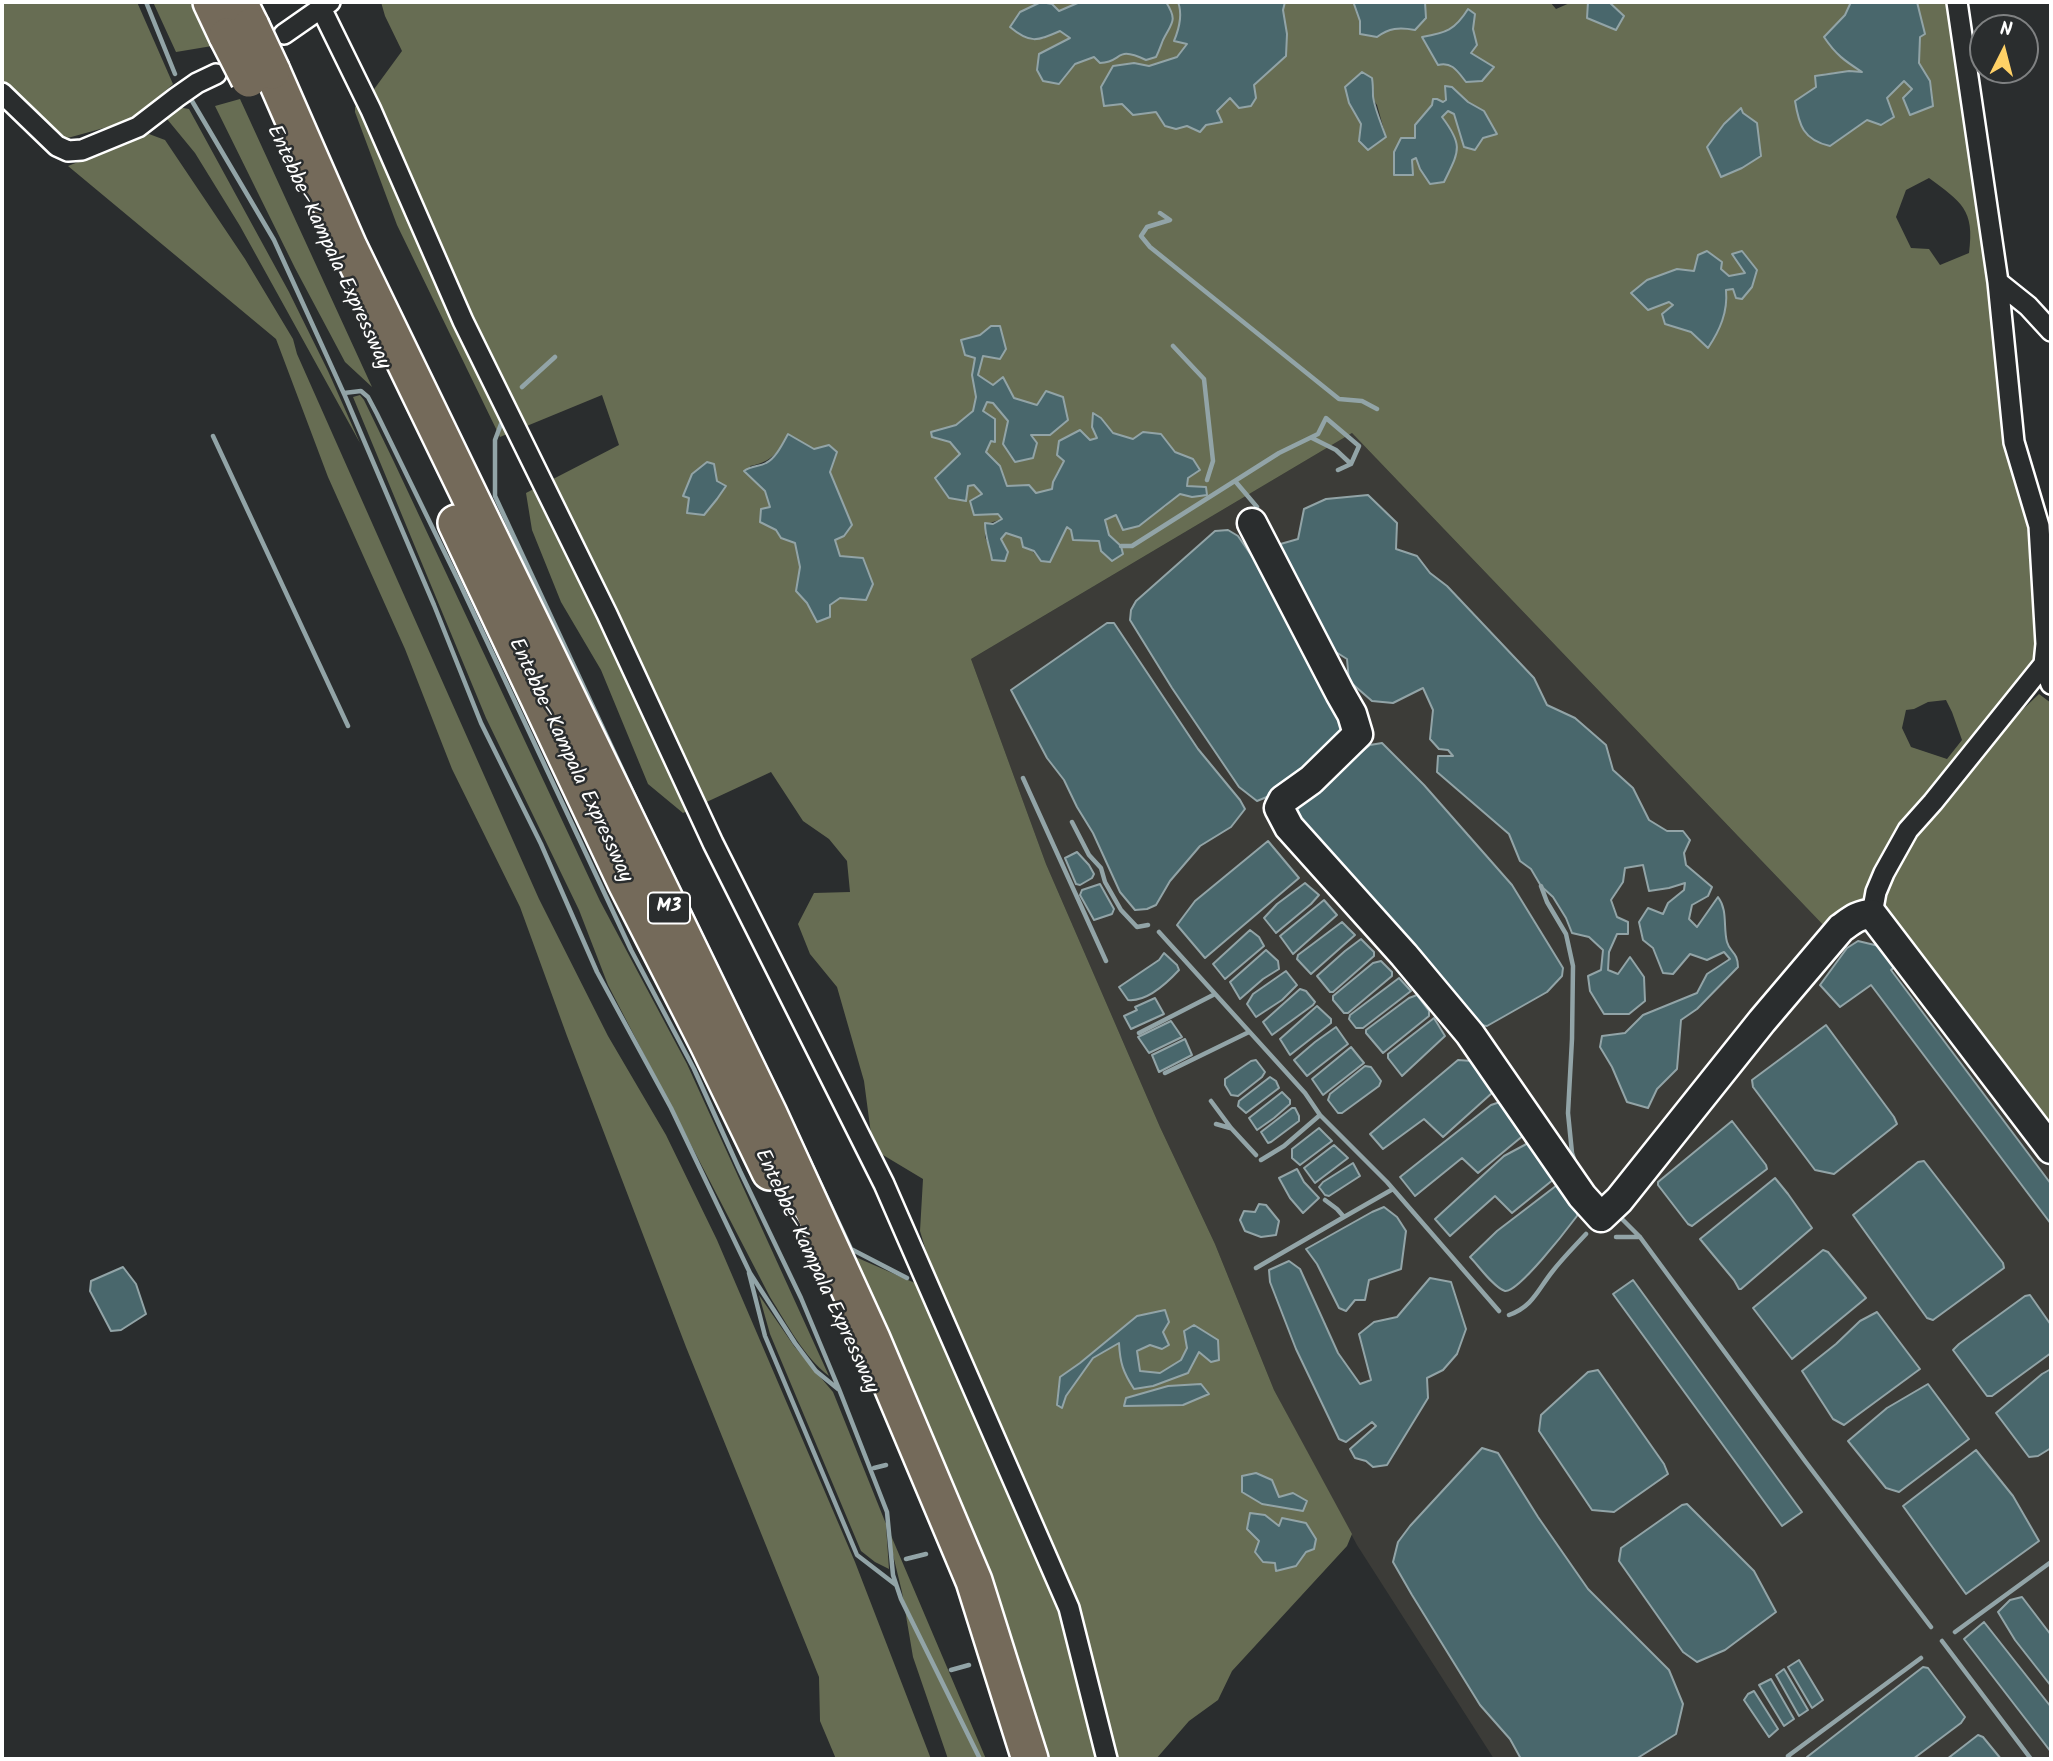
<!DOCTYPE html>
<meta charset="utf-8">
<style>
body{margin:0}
#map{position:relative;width:2053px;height:1761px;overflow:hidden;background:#2a2d2e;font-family:Kalam,sans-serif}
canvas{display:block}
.frame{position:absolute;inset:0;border:4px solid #fff;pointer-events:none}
.north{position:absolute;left:1969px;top:14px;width:70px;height:70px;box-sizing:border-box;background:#2a2d2e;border:2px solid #7f8182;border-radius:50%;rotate:6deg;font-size:19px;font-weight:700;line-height:28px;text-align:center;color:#fff}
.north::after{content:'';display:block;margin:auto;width:24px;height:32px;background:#ffd166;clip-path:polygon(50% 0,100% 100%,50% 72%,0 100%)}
</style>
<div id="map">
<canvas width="2053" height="1761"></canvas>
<div class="frame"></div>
<div class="north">N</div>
</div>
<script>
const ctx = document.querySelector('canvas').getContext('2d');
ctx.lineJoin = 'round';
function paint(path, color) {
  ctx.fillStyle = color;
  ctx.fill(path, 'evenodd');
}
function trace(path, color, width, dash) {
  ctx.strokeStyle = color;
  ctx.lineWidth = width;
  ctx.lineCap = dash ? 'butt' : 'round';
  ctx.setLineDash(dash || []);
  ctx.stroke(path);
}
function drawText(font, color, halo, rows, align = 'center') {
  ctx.font = font + ' Kalam,sans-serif';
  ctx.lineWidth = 5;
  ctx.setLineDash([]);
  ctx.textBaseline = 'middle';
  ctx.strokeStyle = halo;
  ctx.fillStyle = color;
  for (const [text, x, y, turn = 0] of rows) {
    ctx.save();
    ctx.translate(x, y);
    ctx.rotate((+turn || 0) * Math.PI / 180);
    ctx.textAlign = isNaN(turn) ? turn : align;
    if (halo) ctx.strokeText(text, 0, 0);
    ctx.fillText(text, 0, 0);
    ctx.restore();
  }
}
const built = new Path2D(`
 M1352,433L1827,929L1845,933L1869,931L2051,1160V1759H1494L1357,1545L1274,1390L1215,1244L1160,1127L1046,864L971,659Z`);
const green = new Path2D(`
 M2,2H137L173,84L133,120L64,139L2,82Z
 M153,2H193L212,46L176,52Z
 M381,2H1080L1059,11L1042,39L1060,31L1071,38L1059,44L1075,64L1094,57L1109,62C1124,50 1129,52 1146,60L1156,57C1158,51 1161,45 1163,40C1172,22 1178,21 1166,2H1178C1183,15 1179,29 1174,41L1187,44L1177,57L1149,66L1134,63L1113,66L1101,87L1104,106L1122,104L1133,115L1156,112L1176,129L1187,126L1200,131L1230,97L1256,98L1254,85L1286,56L1287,34L1283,10L1285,2H1356L1354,4L1360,21L1388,29L1404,28L1426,4L1425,2H1550L1556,9L1572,2H1588V18L1624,16L1609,2H1851L1845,14L1825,38C1836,56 1845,62 1864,72L1849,71L1823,74L1829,146L1867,120L1904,81L1912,90L1930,81L1919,63L1920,37L1925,34L1917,2H1951L2033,528L2040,649L2015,691L1869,903L1827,929L1352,433L971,659L1046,864L1160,1127L1215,1244L1274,1390L1352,1534L1347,1546L1232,1671L1218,1700L1189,1721L1156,1759H1114L1071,1585L993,1416L937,1288L920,1231L923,1179L873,1149L864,1081L837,987L810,954L798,924L814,893L850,892L847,861L829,839L803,821L771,772L683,813L648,784L601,670L561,602L532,530L526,493L619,445L602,395L500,437L397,225L355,112V107L372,92L402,51L385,16ZM1468,10L1475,14L1473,29L1477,45L1471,53L1466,82C1458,72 1452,61 1438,65L1423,37C1446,32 1455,31 1468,10ZM1362,72L1374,90L1373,99L1377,105L1386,137L1359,141L1361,124L1345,87ZM1445,87H1452L1468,102L1484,111L1497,134L1483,138L1454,114L1448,111L1442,117C1464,146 1459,151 1444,182L1430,184L1420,169L1416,157L1412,159L1415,125L1432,105L1446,100ZM1741,109L1761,156L1742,168L1721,177ZM1929,178C1961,202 1975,209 1969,253L1940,265L1929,249L1911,248L1896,217L1906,190ZM1742,251L1757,270L1733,289H1726L1708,348L1691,332L1665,324L1674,305L1669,301L1694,272L1698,255L1721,269L1729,276L1746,273L1732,254ZM991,326L978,375L1014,398L1037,405L1046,391L1030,435L1003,444L1008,422L993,403L987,401L983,412L995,442L991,440L986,452L1000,466L1007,486L1029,485L1036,493L1052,489C1055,466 1077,446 1098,438L1092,427L1093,413L1101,418L1113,433L1133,439L1143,432L1161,434C1173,449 1188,467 1187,487L1207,495L1192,497L1180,493L1165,507L1124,530L1116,515L1105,520L1109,535L1121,546L1072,532L1067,527L1062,538L1041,561L1021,538L1006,533L1000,539L1008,552L990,548L985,537L986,523H990L1002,519L974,485L968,486L965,501L941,473L961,455L950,442L956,425L973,411L976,397L972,375L980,335ZM788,435L814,449L829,445L830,471L852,525L835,540L840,556V598L830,605L817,622L807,603L796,590L800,567L795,542L781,538L776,530L765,491L750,466C771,462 778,453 788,435ZM1946,700L1952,712L1962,740L1947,759L1911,747L1902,728L1906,710L1914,709L1928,702ZM1137,1316L1163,1332L1169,1344L1150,1345L1137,1352L1140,1371L1160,1373L1181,1360L1187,1348L1184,1331L1199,1352L1195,1360L1135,1389L1119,1343L1093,1358L1066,1396L1062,1407L1060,1377L1080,1363ZM1201,1384L1208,1394L1183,1405L1125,1406L1126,1398L1168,1386ZM1279,1527L1306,1552L1296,1566L1276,1571L1275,1563L1255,1552L1259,1541Z
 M240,99L372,387L345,362L295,268L215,106Z
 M177,107L189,109L289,292L328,371L360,443L240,226L195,153L167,119Z
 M149,134L165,140L245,259L293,339L297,354L539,899L608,1036L666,1135L717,1240L855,1562L931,1759H836L820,1721L819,1677L686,1347L567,1036L520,907L452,769L405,649L328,477L276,339L68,166Z
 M360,395L364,400L394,462L600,901L687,1064L829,1376C804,1357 787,1324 770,1297L608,985L579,910L486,718L353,397Z
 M2039,694L2051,703V1138L1893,935L1880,897L1896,860L1974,756Z
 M851,1255L915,1283L981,1428L1054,1597L1098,1759H1045Z
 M759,1295L794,1346L833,1392L884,1519L986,1759H948L913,1657L902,1592L886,1526L889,1569L875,1562L861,1551L770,1334Z`);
const water = new Path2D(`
 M1041,2L1052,4L1059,11L1080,2H1166C1178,21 1172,22 1163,40C1161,45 1159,51 1156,57L1146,60C1114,45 1124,62 1100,63L1094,57L1075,64L1059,84L1043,81L1037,70L1039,54L1070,38L1060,31C1037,41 1030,44 1010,27L1020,12Z
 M1178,2H1285L1283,10L1287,34L1286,56L1254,85L1256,98L1251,106L1239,108L1230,98L1217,111L1222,122L1206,125L1200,132L1187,126L1176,129L1165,126L1156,112L1133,115L1122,104L1104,106L1101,87L1113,66L1134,63L1149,66L1177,57L1187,44L1174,41C1179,29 1183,15 1178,2Z
 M1356,2H1425L1426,18L1415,30C1399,27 1389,28 1377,37L1360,34V21L1354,4Z
 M1588,2H1609L1624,16L1616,30L1587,18Z
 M1851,2H1917L1925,34L1920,37L1919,63L1930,81L1933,106L1910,115L1903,98L1912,89L1904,81L1887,98L1894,117L1881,125L1867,120L1830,146C1803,140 1799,125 1795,101L1816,87L1815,76L1849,71L1862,72C1845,61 1836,55 1824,37L1845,15Z
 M1468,9L1475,14L1473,29L1477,45L1471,53L1494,67L1482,81L1466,82C1458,72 1452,61 1438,65L1422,37C1446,33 1455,30 1468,9Z
 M1362,72L1372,78C1373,84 1373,90 1373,96C1374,107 1382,126 1386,137L1368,150L1359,141L1361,124L1349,103L1345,87Z
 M1445,86L1452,87L1468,102L1484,111L1497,134L1483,138L1475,150L1464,147L1454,114L1448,111L1442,117C1464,146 1459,151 1444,182L1430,184L1420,169L1416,158L1412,160L1413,175H1394V152L1401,138H1415V125L1432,105L1433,99H1437L1443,102L1446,100Z
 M1741,108L1743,113L1757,123L1761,156L1742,168L1721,177L1707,147L1724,124Z
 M1707,251L1722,262L1721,269L1729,276L1745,273L1732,254L1742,251L1757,270L1752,287L1742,299L1736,298L1733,289L1726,290C1728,312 1720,330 1708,348L1691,332L1665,324L1662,314L1673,305L1669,302L1648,310L1631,293L1647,280L1677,269L1694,271L1698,255Z
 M991,326H1000L1006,349L1000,359L983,356L978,375L993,385L1003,377L1014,398L1037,405L1046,391L1063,397L1068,420L1050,435H1031L1037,443L1033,458L1015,462L1003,444L1008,421L993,403L987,402L983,411L995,419V442L991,441L986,452L1000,466L1007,486L1029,485L1036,493L1052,489L1053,482L1064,461L1057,455L1059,441L1080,430L1090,440L1097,438L1092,427L1093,413L1101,418L1113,433L1133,439L1143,432L1161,434L1175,452L1193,459L1200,470L1188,478L1187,486L1206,487L1207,495L1192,497L1180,494L1139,526L1123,530L1116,515L1105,520L1109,535L1121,546L1123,554L1112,561L1101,551L1099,541L1073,540L1071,530L1067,527L1050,562L1041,561L1034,551L1023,547L1021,538L1006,533L1001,539L1008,552L1005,561L992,560C990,547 985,537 985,523L993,524L1002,519L998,514L974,515L970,501L982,494L974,485L968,486L966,501L949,498L935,478L960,454L950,442L932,437L931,432L956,425L973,411L976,397L972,375L975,358L965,355L961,340L980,335Z
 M788,434L814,449L829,445L837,452L830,472L852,525L844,536L835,540L840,556L863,558L873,584L866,600L840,598L830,605V617L817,622L807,603L796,591L800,567L795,543L781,538L776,530L760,522L761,509L770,507L765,491L744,471C752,465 759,467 766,463C776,458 783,443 788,434Z
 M707,462L714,464L717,481L726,486L717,499L704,515L687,513L689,498L683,496L692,474Z
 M1368,495L1397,523L1396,549L1417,556L1430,573L1447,586L1534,678L1547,705L1575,718L1606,745L1613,770L1633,788L1649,820L1667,831H1683L1690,840L1684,853L1686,865L1712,887L1708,896L1692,905L1689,919L1697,927L1718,897C1728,910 1723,927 1727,942C1730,953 1738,952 1738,967L1697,1009L1681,1020L1677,1069L1657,1089L1648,1108L1627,1102L1612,1067L1600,1047L1602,1036L1625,1033L1643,1015L1697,993L1707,974L1730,959L1724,952L1707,960L1690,954L1673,974L1663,973L1653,948L1643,940L1639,922L1648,908L1663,914L1668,903L1684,890L1685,883L1669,888L1649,891L1643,865L1625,868L1623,882L1611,900L1617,917L1628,922V934H1617L1609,952L1608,970L1618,974L1630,957L1644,977L1645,1001L1629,1014H1604L1590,991L1588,976L1601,970L1603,950L1589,937L1572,933L1566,918L1553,897L1541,886L1531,869L1520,861L1509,834L1437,772L1438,756H1453L1448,750L1439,749L1430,739L1433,710L1423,688L1393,703L1372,701L1349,681L1347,659L1331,649L1277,545L1298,539L1304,509L1326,499Z
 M1228,530L1238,536L1298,623L1346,722L1345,736L1279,792L1257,801L1239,787L1172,688L1130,620L1131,610L1136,601L1215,531Z
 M1107,623H1114L1198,749L1240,800L1245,809L1231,827L1200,846L1170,881L1156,905L1147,909L1135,910L1120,892L1093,833L1077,807L1064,780L1047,758L1011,690Z
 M1382,743L1424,785L1512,885L1563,968L1562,976L1547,992L1487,1026L1473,1024L1298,827L1296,810L1305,797L1370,745Z
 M1268,841L1299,878L1205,958L1177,925L1195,901Z
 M1077,852L1089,865L1094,874L1092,878L1080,885L1076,884L1065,858Z
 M1305,883L1319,895L1311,904L1276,933L1264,918L1277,904Z
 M1100,884L1114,909L1112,914L1094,920L1080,895L1082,890Z
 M1324,900L1337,915L1293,954L1280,936Z
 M1342,922L1355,935L1311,974L1297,959L1298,955Z
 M1250,930L1259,937L1264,946L1225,979L1213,964Z
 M1361,939L1374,952V956L1333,992H1330L1317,976L1345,951Z
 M1858,941L1883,947L1897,965L1891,970L2051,1184V1224L1871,985L1840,1007L1820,985L1847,948Z
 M1266,950L1278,961L1279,969L1263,979L1240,999L1230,982Z
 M1164,953L1177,965L1179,970C1167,983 1146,1002 1128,1000L1119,987L1159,960Z
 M1381,961L1392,972V976L1348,1013H1344L1333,1000V996L1373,963Z
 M1286,971L1297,985L1282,1000L1256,1017L1247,1004L1253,994Z
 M1399,978L1411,991L1363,1028H1356L1349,1019L1350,1015Z
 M1300,989L1306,991L1315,1002L1313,1005L1272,1035L1263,1022Z
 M1417,995L1429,1011V1016L1383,1053L1366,1033V1030L1409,998Z
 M1155,998L1164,1014L1131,1029L1124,1016L1137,1010L1135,1007Z
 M1317,1006L1331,1019V1023L1290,1055L1280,1039Z
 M1434,1018L1445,1036L1402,1076L1388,1058V1054Z
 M1171,1021L1182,1037L1149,1053L1138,1037Z
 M1826,1025L1894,1117L1897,1124L1834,1174L1815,1170L1753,1087L1752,1080Z
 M1336,1027L1348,1044L1307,1076L1294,1060L1315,1042Z
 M1185,1039L1192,1055L1159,1072L1152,1055Z
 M1351,1047L1364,1063L1323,1095L1312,1079Z
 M1256,1060L1265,1072L1262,1077L1238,1096L1231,1095L1225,1085V1079L1251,1061Z
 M1458,1060L1472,1061L1482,1074L1492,1093L1443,1137L1424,1119L1383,1149L1370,1134Z
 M1365,1066L1371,1067L1381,1081L1379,1086L1342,1113H1338L1328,1100L1330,1094Z
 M1270,1077L1276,1081L1279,1088L1246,1113L1238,1106L1239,1101Z
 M1282,1092L1290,1100V1104L1274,1118L1257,1130L1249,1118Z
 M1500,1102L1525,1134L1478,1173L1462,1158L1415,1196L1400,1177L1491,1105Z
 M1292,1108H1295L1299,1116V1121L1271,1142L1268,1143L1261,1132Z
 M1732,1121L1766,1165L1767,1169L1692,1226L1688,1224L1658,1185V1182Z
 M1319,1128L1332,1141L1300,1165L1292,1158V1149Z
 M1532,1141L1554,1179L1512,1213L1495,1196L1450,1236L1435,1219L1504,1156Z
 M1334,1145L1348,1158L1315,1183L1304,1168Z
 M1924,1161L2003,1263L2004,1268L1933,1320L1927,1318L1853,1215L1918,1162Z
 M1353,1163L1360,1176L1329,1196L1325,1195L1319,1187L1323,1182Z
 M1297,1169L1304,1182L1319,1198L1303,1213L1290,1198L1279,1178Z
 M1775,1178L1788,1194L1812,1228L1741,1289H1739L1734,1280L1700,1239Z
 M1561,1182L1578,1206L1577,1216C1568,1228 1518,1293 1505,1291C1494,1288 1478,1265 1470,1257L1497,1231Z
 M1259,1204L1266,1205L1279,1221L1276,1235L1261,1237L1245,1231L1240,1220L1244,1211L1255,1212Z
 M1384,1207L1397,1217L1406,1231L1401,1269L1369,1280L1365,1300H1355L1346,1311L1339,1308L1317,1264L1306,1249L1372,1212Z
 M1823,1250L1828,1252L1866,1298L1792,1359L1753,1308Z
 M1289,1261L1300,1269L1338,1353L1360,1384L1371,1380L1359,1334L1374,1322L1397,1317L1430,1278L1451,1282L1466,1329L1457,1354L1443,1370L1427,1378L1428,1398L1387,1465L1373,1467L1366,1461L1355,1458L1350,1449L1376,1426L1372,1422L1346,1442L1339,1439L1296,1349L1270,1282L1269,1270Z
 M123,1267L136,1284L146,1314L121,1330L111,1331L90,1291L91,1281Z
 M1633,1280L1802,1512L1782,1526L1613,1294Z
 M2030,1295L2051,1325V1353L1992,1396H1987L1953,1350L1959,1344L2025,1296Z
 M1165,1310L1169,1322L1163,1332L1169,1345L1162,1349L1150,1345L1137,1351L1140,1371L1160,1373L1181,1360L1187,1348L1184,1331L1194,1325L1218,1340L1219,1360L1211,1362L1199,1352L1188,1373L1153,1386L1134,1389C1123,1372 1120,1363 1119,1343L1093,1358L1066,1396L1062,1408L1057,1405L1060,1377L1080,1363L1137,1316Z
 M1877,1312L1920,1369L1844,1425L1833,1419L1802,1371L1836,1344L1860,1321Z
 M2051,1369V1448L2038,1456L2029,1457L1996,1413L2042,1374Z
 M1598,1370L1664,1464L1668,1474L1614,1512L1592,1510L1539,1431L1541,1415L1588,1372Z
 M1201,1384L1209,1394L1183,1405L1124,1406L1126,1398L1168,1386Z
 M1928,1384L1969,1439L1899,1492L1886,1488L1848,1441L1887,1408Z
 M1482,1448L1498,1453L1538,1517L1588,1589L1669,1670L1683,1704L1676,1734L1636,1759H1521L1510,1739L1480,1705L1412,1595L1393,1562L1398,1542L1410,1526Z
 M1976,1450L2013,1496L2039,1541L1966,1594L1903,1506Z
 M1256,1473L1272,1480L1279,1497L1293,1493L1307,1501L1303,1511L1262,1504L1242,1492V1476Z
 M1687,1504L1754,1571L1776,1612L1725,1650L1697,1662L1683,1652L1619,1561L1621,1548L1682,1505Z
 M1250,1513L1265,1515L1279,1526L1282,1518L1306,1523L1316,1539L1314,1549L1306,1552L1296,1566L1276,1571L1275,1563L1263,1562L1255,1552L1259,1541L1247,1529Z
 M2022,1597L2051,1635V1686L2015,1640L1998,1612L2010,1600Z
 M1984,1622L2051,1707V1752L1964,1639Z
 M1799,1660L1823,1700L1812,1708L1788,1667Z
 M1923,1667L1928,1668L1965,1717L1961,1723L1913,1759H1807V1757Z
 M1784,1669L1808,1710L1799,1716L1776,1675Z
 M1771,1679L1794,1719L1784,1726L1759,1685Z
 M1754,1691L1778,1729L1769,1737L1744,1700L1748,1694Z
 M1978,1735L1983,1737L2001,1759H1947Z`);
const stream = new Path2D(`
 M146,2L175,74
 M192,101L274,240L345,396L434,605L481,723L541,844L597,972L671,1108L750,1273L795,1343L816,1371L838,1389
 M1160,213L1170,220L1147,227L1141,236L1150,247L1339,399L1362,401L1377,409
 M1173,346L1204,379L1213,461L1207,480
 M522,387L555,357
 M344,393L361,391L368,397L377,414L460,584L631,950L694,1069L740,1171L801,1298L839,1389L887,1512L893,1575L901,1599L980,1759
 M501,424L495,440V496L642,812L781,1099
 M213,436L348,726
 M1312,438L1336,450L1351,464L1338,470
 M1235,481L1257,507
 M1121,546H1132L1279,453L1318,434L1326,418L1359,446L1351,464
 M1023,778L1106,961
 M1072,822L1089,855L1101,868L1105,882L1121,910L1137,927L1148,925
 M1541,886L1547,902L1566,934L1573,966L1572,1039L1568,1113L1572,1153L1576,1165
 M1159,932L1305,1093L1320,1115L1387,1182L1499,1311
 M1139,1033L1215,994
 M1165,1073L1249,1032
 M1211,1101L1231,1128L1256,1155
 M792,1123L851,1249L907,1278
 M1216,1124L1230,1128
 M1261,1160L1284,1146L1320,1115
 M1325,1200L1337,1209L1344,1217L1393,1189
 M1620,1217L1640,1237L1805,1461L1931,1627
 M1616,1237H1640
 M1256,1268L1344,1217
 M749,1273L765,1336L857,1555L896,1585
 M1509,1315C1533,1306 1537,1291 1552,1272C1562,1259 1574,1247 1586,1234
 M874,1468L886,1465
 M906,1559L926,1554
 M1955,1632L2051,1562
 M1942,1641L2031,1759
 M951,1670L969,1665
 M1790,1759L1788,1756L1921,1658`);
const street = new Path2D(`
 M1957,2L1998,282L2014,442L2039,526L2046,644L2044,664L2051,684
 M321,8L371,110L463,321L607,614L713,843L884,1184L1069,1608L1107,1759
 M284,34L330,2
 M2,93L57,146L68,151L82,150L138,127L177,97L197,83L216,74
 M1998,282L2028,306L2051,331
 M1872,914L1876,892L1884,873L1908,830L1933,802L2044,664`);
const secondary = new Path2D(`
 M1252,523L1340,693L1352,714L1358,734L1311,780L1283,800L1279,808L1289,827L1404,955L1470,1034L1582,1196L1601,1217L1619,1200L1762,1021L1841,928C1851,921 1859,914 1872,914L2051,1149`);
const highway = new Path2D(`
 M211,2L227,36
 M239,2L251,26
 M272,71L349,247L769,1114L872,1339L974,1581L1030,1759
 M456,523L626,883L708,1044L770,1172`);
const highwayBridge = new Path2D(`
 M251,26L272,71
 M227,36L249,79`);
const shields = [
 [669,908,42]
];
const shieldNames = [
 ["M3",669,908]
];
const streetNames = [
 ["Entebbe–Kampala Expressway",327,248,65],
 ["Entebbe–Kampala Expressway",569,761,65],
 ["Entebbe–Kampala Expressway",815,1272,65]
];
paint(built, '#3c3c38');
paint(green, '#676d53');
paint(water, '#49676c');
trace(water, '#92a4a7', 2);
trace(stream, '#92a4a7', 4.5);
trace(street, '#fff', 24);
trace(secondary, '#fff', 33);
trace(highway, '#fff', 40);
trace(street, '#2a2d2e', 19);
trace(secondary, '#2a2d2e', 28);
trace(highway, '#746a5a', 35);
trace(highwayBridge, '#fff', 40, []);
trace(highwayBridge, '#746a5a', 35);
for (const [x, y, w] of shields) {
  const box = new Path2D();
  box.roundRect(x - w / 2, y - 15.5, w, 31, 5);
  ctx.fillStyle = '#2a2d2e';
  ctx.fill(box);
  trace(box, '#fff', 2);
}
drawText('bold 19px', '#fff', null, shieldNames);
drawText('21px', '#fff', '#2a2d2e', streetNames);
</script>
